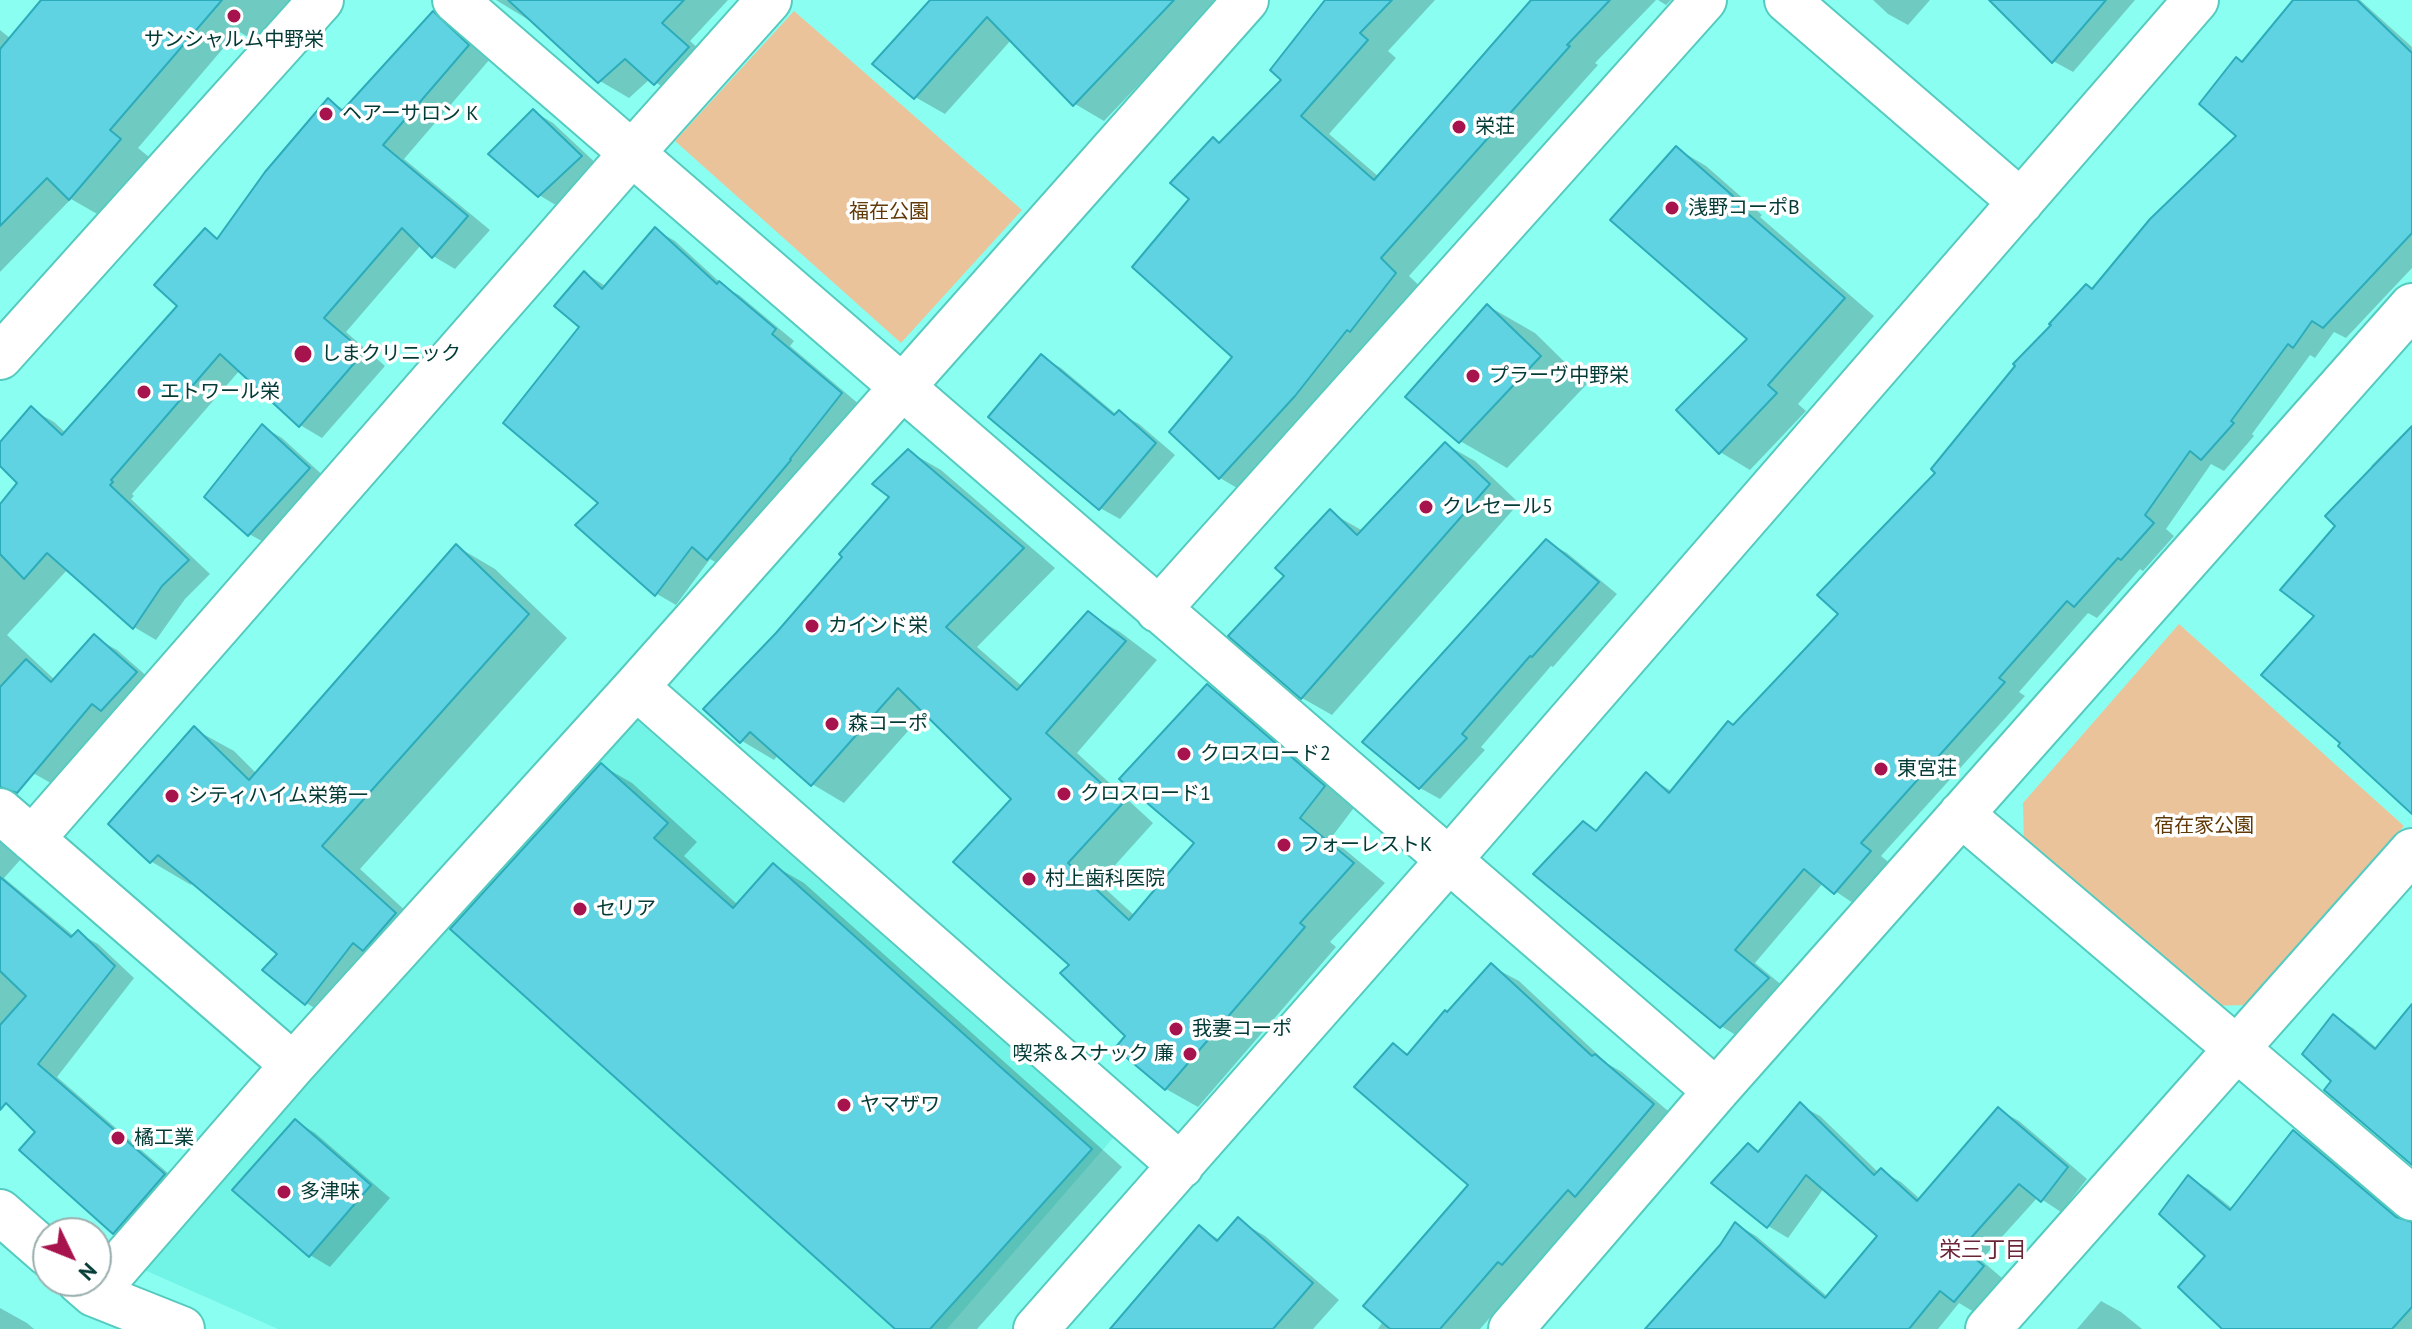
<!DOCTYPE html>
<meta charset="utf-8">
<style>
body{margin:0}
#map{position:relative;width:2412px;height:1329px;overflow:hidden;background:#8bfef2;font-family:"PT Sans",sans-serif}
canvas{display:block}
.north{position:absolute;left:32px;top:1217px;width:80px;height:80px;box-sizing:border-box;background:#fff;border:2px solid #9ab0ae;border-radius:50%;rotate:133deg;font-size:22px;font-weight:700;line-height:32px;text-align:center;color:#023a35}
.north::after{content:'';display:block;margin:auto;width:28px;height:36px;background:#a7134c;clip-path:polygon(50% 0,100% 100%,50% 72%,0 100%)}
</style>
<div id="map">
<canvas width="2412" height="1329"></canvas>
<div class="north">N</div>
</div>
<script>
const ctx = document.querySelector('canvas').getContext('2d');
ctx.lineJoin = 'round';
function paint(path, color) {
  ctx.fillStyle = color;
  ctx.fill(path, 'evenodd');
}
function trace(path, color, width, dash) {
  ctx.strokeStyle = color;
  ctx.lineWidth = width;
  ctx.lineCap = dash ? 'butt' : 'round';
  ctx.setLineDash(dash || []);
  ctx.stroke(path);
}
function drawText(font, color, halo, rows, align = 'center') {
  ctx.font = font + ' "PT Sans","Noto Sans JP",sans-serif';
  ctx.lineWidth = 7;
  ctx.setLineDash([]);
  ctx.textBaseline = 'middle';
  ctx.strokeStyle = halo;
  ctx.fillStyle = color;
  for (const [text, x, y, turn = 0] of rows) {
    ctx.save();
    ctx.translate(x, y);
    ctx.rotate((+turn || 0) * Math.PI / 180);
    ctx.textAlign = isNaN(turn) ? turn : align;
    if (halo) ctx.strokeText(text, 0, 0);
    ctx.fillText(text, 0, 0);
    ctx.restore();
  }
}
const built = new Path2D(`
 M631,715L1113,1138L947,1329H278L140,1268Z`);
const green = new Path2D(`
 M794,11L1022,210L901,343L675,141Z
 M2179,624L2404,826L2248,1005L2206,1006L2024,847L2023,803Z`);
const shadow = new Path2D(`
 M44,0H307L267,48L238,31L138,148L149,157L99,215L71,199L0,272V30L11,39Z
 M496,0H728L690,41L717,65L684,100L650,79L629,98L600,81L533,20L532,22Z
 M932,0H1239L1184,55L1173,49L1104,121L1075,104L1012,39L945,114L915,97Z
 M1327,0H1435L1388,51L1396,58L1329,134L1379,177L1534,0H1656L1595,63L1598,65L1409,276L1425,291L1249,495L1220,478L1235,357L1192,199L1214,140L1221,144L1284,80Z
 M1658,0H1671L1666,5Z
 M1873,0H1930L1908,25L1888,14Z
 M2020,0H2135L2073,72L2053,61Z
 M2296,0H2360L2412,47V268L2346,338L2334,332L2315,358L2310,355L2252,434L2254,436L2224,471L2211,464L2166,529L2174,536L2143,571L2140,569L2097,618L2088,613L2019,692L2025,696L1881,856L1891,864L1856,905L1823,883L1755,963L1789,991L1742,1039L1721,1026L1583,823L1598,832L1646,775L1673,792L1841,613L1938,472L2093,291L2239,136L2244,63Z
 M434,14L456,27L490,59L404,159L490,230L455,269L433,256L421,245L346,332L385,366L322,438L300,425L240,370L132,494L134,496L131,499L210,574L185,599L156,640L134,627L68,569L7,635L55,680L94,637L117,650L158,686L56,786L33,773L0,745V507L20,483L0,463V445L31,409L54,422L67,434L180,306L205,231L219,239L328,101L345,110Z
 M533,111L553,123L601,168L559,207L539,195Z
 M1676,148L1706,166L1762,215L1760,217L1874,316L1798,404L1806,411L1750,470L1720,452L1750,339Z
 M656,230L675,241L726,288L739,295L794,341L790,346L860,405L728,569L710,559L676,605L657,594L601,503L582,326L585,273L607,287Z
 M1488,306L1535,333L1587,384L1507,468L1460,441Z
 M1041,356L1061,368L1117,415L1119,413L1139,424L1175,455L1120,519L1100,508Z
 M263,427L282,438L328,480L269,545L249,534Z
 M2405,432L2412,436V808L2343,742L2317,616L2337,526L2374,469L2371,466Z
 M1445,444L1475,461L1519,503L1332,715L1302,698L1231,636L1287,575L1330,512L1363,531Z
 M908,451L941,470L1055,568L977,647L1023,687L1088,614L1120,632L1157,660L1077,753L1153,823L1099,883L1135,916L1197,843L1207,686L1239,705L1356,805L1331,838L1385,883L1330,942L1336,947L1198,1107L1166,1089L1118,1048L1128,1036L1072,965L1014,799L925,712L844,803L812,784L778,755L774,760L742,741L777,634L845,557L891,497Z
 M1547,542L1567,553L1617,594L1553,667L1551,666L1481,747L1485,750L1440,799L1420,788Z
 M456,546L495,569L567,638L360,869L434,937L346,1026L306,1003L265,970L280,954L193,882L191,885L152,862L110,823L194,729L234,751L257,774Z
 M601,765L632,783L697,842L684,856L738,905L773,865L804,883L1122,1167L977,1329H898Z
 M0,841L21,859L4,878L74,936L78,933L98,944L134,978L57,1077L184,1187L134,1244L114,1232L38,1132L0,1094Z
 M1491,966L1519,981L1608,1064L1622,1072L1680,1121L1530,1279L1526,1277L1480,1329H1378L1471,1185L1394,1045L1410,1055Z
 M2412,1007V1163L2334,1081V1017L2353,1028L2378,1049Z
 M1800,1105L1820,1116L1879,1173L1881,1171L1901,1182L1921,1200L1999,1110L2019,1121L2087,1179L2061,1212L2038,1197L1981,1260L2002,1278L1974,1312L1959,1303L1938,1329H1648L1722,1246L1736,1224L1756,1236L1828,1297L1880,1236L1824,1188L1788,1238L1768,1226L1714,1183L1748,1145L1761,1152Z
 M295,1121L315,1133L390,1198L330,1267L310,1255Z
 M2293,1132L2313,1143L2409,1225L2412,1224V1329H2229L2189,1178L2208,1189L2233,1209Z
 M1238,1220L1265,1236L1339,1300L1313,1329H1123L1200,1228L1220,1240Z
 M2101,1301L2121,1312L2142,1329H2077Z
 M0,1308L27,1323L34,1329H0Z`);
const building = new Path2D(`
 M41,0H222L110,130L121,139L69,200L47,178L0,226V49Z
 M508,0H684L662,23L689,47L654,85L625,59L598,83Z
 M930,0H1174L1073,106L987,17L914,99L872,64Z
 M1325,0H1392L1360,33L1368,40L1301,116L1374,180L1531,0H1610L1567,45L1570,46L1381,258L1396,273L1350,332L1347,330L1295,396L1219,479L1169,432L1232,357L1132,267L1189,199L1170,183L1213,137L1219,143L1281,80L1270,70Z
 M1989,0H2106L2052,63Z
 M2293,0H2357L2412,53V233L2323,328L2312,321L2293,348L2288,344L2231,421L2234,423L2201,460L2190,451L2145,515L2154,523L2121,560L2118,558L2074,607L2067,601L1999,678L2005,682L1861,843L1871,851L1834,894L1804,869L1735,950L1769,978L1720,1028L1533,874L1583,821L1596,831L1646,772L1669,793L1728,721L1733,725L1838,614L1817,595L1935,473L1931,469L2015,366L2013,364L2051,325L2049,324L2086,284L2092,289L2150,219L2236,136L2199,104L2236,57L2242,62Z
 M433,11L469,45L383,145L468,216L432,258L402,228L324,318L364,352L299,427L220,354L111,480L113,482L110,485L189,560L162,586L133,629L47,553L24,579L0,554V504L17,483L0,466V442L31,406L62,435L177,306L154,285L205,228L217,239L265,172L328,98L342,111Z
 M533,109L582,156L538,197L488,154Z
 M1676,146L1733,196L1731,199L1845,298L1768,385L1777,393L1719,454L1676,410L1747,339L1610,220Z
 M655,227L717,284L719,281L776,329L772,334L842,393L790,459L791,460L707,560L692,547L655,596L575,525L598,503L503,423L579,327L554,306L584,271L602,289Z
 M1487,304L1541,356L1459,443L1405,397Z
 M1041,354L1114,415L1119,410L1156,443L1099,510L988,417Z
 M262,424L310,468L248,536L204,497Z
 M2412,426V814L2338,746L2340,743L2261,675L2314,616L2280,590L2335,526L2325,516Z
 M1445,442L1490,484L1301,699L1228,636L1284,576L1275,568L1330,509L1357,535Z
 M908,449L1024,548L946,627L1017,690L1088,611L1126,641L1046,733L1123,803L1068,863L1129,920L1194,843L1119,779L1207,684L1325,786L1300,818L1354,863L1300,923L1305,927L1165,1090L1115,1048L1125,1036L1060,973L1069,965L953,862L1011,799L898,688L811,786L750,732L740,743L703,709L776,633L842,557L839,554L889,497L872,484Z
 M1546,539L1599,582L1532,657L1530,656L1462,734L1467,738L1419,789L1362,742Z
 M456,544L529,614L322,846L396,913L363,951L353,943L305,1005L262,970L277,954L158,855L150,863L108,824L194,726L249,780Z
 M94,634L137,672L101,711L92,704L17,793L0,787V687L26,659L51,682Z
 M601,763L668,823L654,838L733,908L773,863L1092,1149L930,1329H895L450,929Z
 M0,877L71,937L78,930L115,966L38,1064L165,1174L113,1234L19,1150L35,1132L6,1103L0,1110V1025L26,996L0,971Z
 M1491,963L1592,1056L1595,1054L1654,1104L1575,1197L1568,1190L1502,1265L1498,1262L1440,1329H1390L1363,1306L1468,1185L1354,1087L1393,1043L1407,1055L1445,1010L1447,1012Z
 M2412,1004V1165L2324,1090L2331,1081L2302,1054L2333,1014L2375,1049Z
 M1800,1102L1874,1175L1881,1168L1917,1201L1998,1107L2068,1167L2041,1202L2019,1184L1962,1248L1984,1266L1954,1302L1940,1291L1909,1329H1645L1720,1245L1735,1222L1825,1298L1877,1236L1806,1175L1767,1228L1711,1183L1748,1143L1758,1152Z
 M295,1119L371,1185L309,1257L232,1190Z
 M2293,1130L2396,1217L2412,1222V1307L2392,1329H2222L2178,1287L2205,1256L2159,1214L2188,1175L2230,1210Z
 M1238,1217L1313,1283L1273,1329H1110L1199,1225L1217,1241Z`);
const minor = new Path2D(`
 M455,0L1716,1091
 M1787,0L2021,202
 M0,357L321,0
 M1158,610L1704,0
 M636,687L1181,1166
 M0,811L293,1065
 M1961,814L2412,1198
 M32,839L632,153L769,0
 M0,1212L48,1254
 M79,1281L94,1294L182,1329
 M94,1294L293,1065L636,687L1246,0
 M1036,1329L1448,861L2196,0
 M1511,1329L1716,1091L2412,306
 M1988,1329L2412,851`);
const markers = [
 [234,16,8,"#a7134c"],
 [326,114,8,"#a7134c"],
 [1459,127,8,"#a7134c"],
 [1672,208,8,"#a7134c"],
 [303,354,10,"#a7134c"],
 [1473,376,8,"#a7134c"],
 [144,392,8,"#a7134c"],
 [1426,507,8,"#a7134c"],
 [812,626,8,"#a7134c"],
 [832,724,8,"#a7134c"],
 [1184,754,8,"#a7134c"],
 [1881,769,8,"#a7134c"],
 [1064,794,8,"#a7134c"],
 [172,796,8,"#a7134c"],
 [1284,845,8,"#a7134c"],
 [1029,879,8,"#a7134c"],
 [580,909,8,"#a7134c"],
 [1176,1029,8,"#a7134c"],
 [1190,1054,8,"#a7134c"],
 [844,1105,8,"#a7134c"],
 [118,1138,8,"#a7134c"],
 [284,1192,8,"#a7134c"]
];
const poiNames = [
 ["サンシャルム中野栄",234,40,"center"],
 ["ヘアーサロン K",342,114],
 ["栄荘",1475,127],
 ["浅野コーポB",1688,208],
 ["しまクリニック",321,354],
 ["プラーヴ中野栄",1489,376],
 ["エトワール栄",160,392],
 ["クレセール5",1442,507],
 ["カインド栄",828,626],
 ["森コーポ",848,724],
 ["クロスロード2",1200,754],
 ["東宮荘",1897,769],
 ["クロスロード1",1080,794],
 ["シティハイム栄第一",188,796],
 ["フォーレストK",1300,845],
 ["村上歯科医院",1045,879],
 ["セリア",596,909],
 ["我妻コーポ",1192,1029],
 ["喫茶&スナック 廉",1174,1054,"right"],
 ["ヤマザワ",860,1105],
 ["橘工業",134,1138],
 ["多津味",300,1192]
];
const parkNames = [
 ["福在公園",889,212],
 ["宿在家公園",2204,826]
];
const neighbourhoodNames = [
 ["栄三丁目",1983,1251]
];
paint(built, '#71f3e6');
paint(green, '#ebc39b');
paint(shadow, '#0003');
paint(building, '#60d3e2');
trace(building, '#2cacba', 2);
trace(minor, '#55cbbf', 48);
trace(minor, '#fff', 44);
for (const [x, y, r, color] of markers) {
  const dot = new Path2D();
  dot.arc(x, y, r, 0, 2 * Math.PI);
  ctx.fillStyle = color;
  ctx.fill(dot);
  trace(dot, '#fff', 3);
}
drawText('20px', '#023a35', '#fff', poiNames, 'left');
drawText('20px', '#603906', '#fff', parkNames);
drawText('22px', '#6a2538', '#fff', neighbourhoodNames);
</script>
